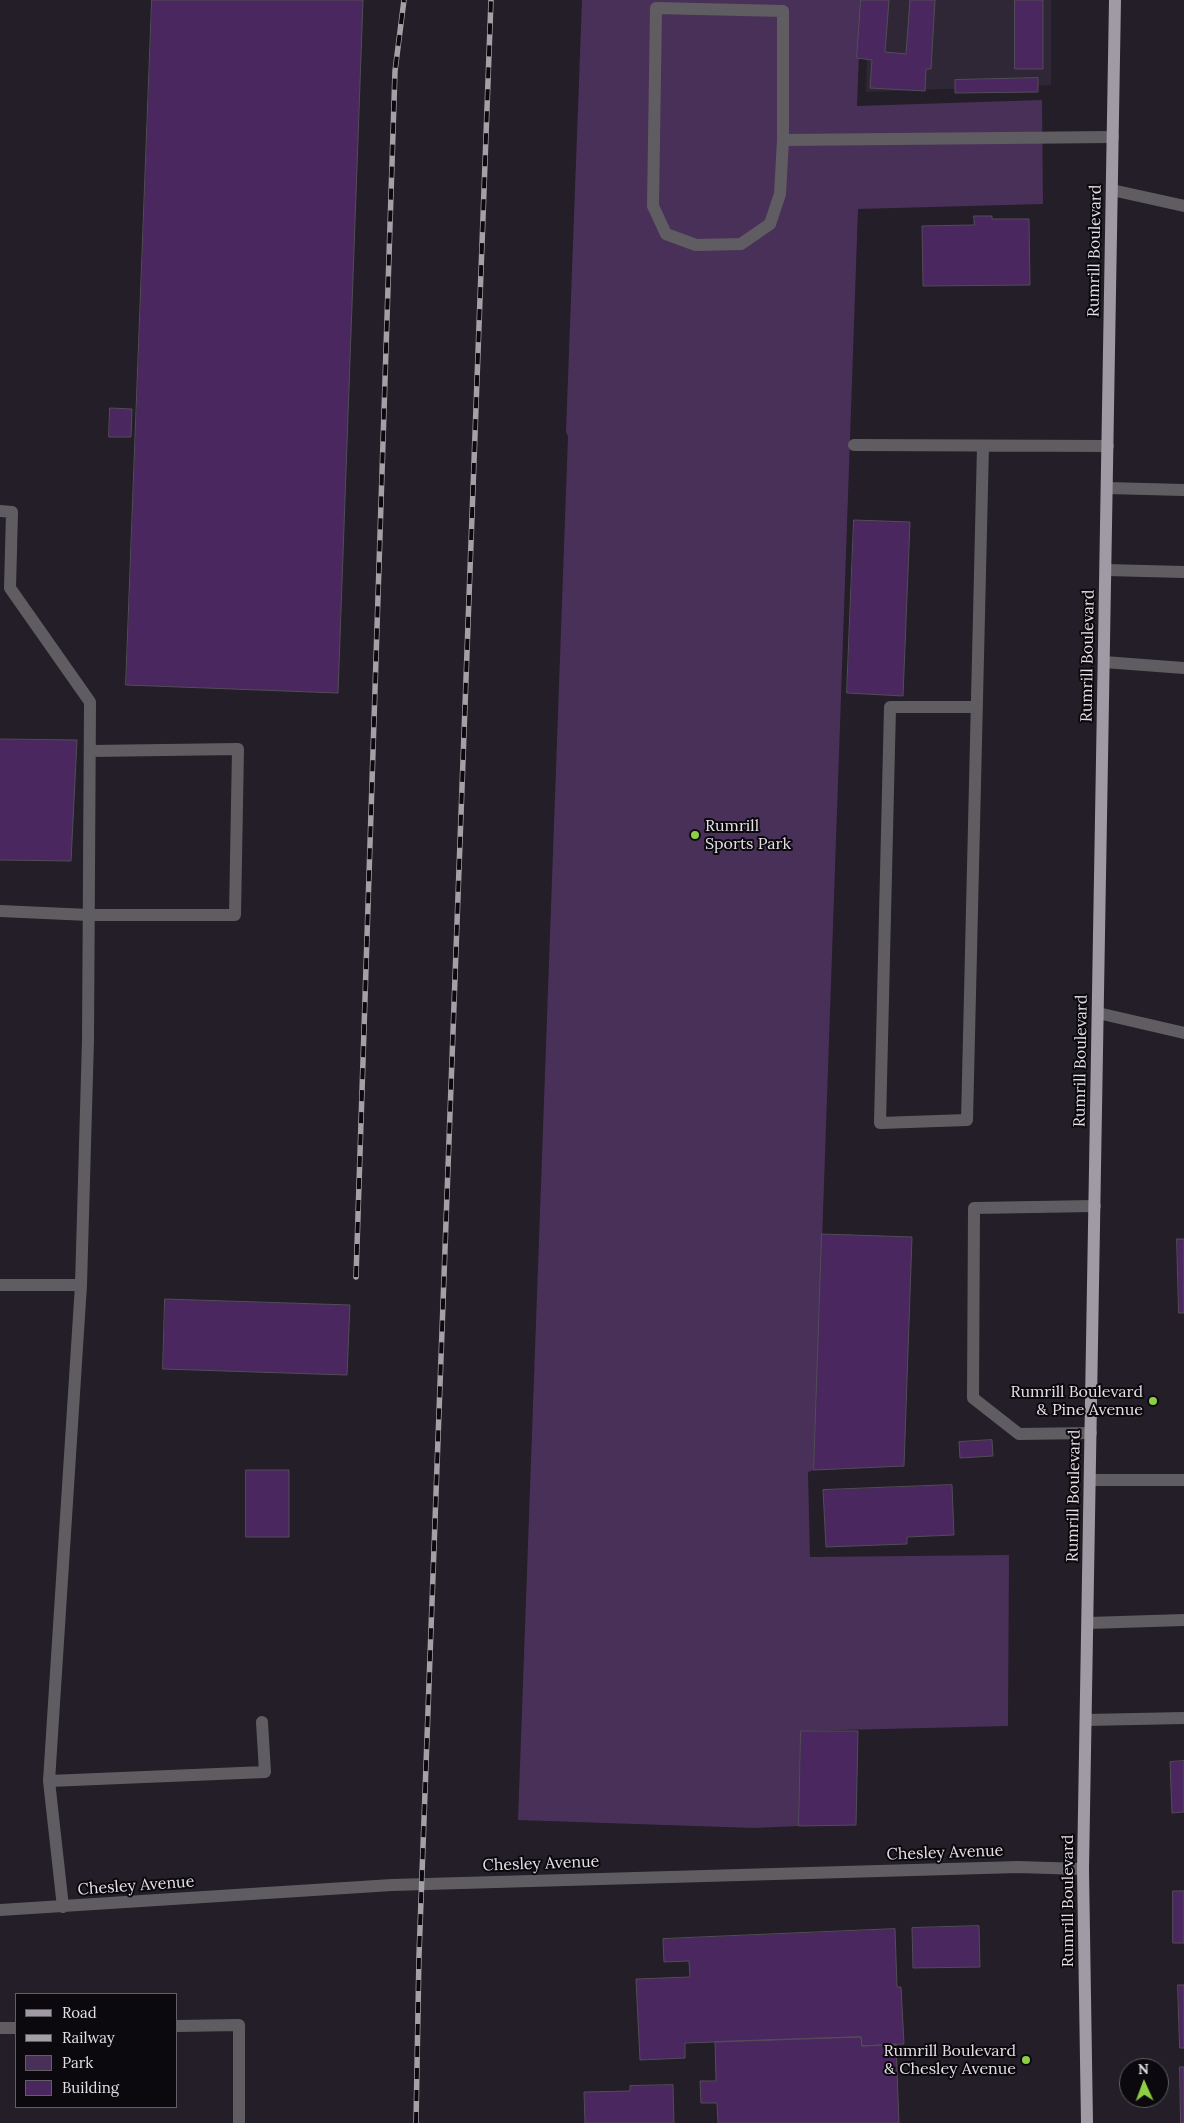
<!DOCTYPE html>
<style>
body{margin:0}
#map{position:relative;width:1184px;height:2123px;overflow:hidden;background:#231e27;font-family:Lora,serif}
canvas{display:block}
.legend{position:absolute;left:15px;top:1993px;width:162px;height:115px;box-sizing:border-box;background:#0b090d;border:1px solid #615f63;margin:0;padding:6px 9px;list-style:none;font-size:15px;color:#e3e0e5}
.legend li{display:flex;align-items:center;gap:10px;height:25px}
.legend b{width:25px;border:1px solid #615f63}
.north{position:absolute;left:1119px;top:2058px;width:50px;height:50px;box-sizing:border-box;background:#0b090d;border:1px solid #615f63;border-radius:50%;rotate:358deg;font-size:14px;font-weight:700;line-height:20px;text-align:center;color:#e3e0e5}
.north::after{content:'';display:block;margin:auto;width:18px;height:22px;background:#8dce44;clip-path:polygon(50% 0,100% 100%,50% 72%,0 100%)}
</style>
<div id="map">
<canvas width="1184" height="2123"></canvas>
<ul class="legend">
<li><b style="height:6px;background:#a09aa4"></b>Road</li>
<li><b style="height:6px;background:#a3a0a6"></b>Railway</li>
<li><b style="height:14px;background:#493058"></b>Park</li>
<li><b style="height:14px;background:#4a275f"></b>Building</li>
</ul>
<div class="north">N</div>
</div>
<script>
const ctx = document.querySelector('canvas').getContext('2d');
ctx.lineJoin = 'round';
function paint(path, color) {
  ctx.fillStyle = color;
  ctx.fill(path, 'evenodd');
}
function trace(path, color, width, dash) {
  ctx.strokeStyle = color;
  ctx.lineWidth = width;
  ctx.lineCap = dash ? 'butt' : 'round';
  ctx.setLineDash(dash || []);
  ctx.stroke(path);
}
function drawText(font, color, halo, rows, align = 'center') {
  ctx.font = font + ' Lora,serif';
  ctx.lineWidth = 4;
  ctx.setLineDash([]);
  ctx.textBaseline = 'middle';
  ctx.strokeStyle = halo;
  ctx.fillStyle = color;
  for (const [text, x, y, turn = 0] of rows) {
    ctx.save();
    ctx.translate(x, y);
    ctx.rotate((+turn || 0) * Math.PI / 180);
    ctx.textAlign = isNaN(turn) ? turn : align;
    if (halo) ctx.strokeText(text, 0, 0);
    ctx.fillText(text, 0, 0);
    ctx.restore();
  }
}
const built = new Path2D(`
 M869,0H1051V85L866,92Z`);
const green = new Path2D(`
 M582,0H861L857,106L1042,100L1043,204L858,209L814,1470L808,1472L810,1557L1009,1555L1008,1726L801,1731L799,1826L754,1828L518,1820L568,436L566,432Z`);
const building = new Path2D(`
 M152,0H363L338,693L126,685Z
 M861,0H889L885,52L906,54L910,0H935L931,69H926L925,91L870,88L872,60L857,58Z
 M1015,0H1043V69H1015Z
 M1038,78V92L955,93V80Z
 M974,216H992V219H1029L1030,285L923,286L922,226L974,225Z
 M110,408L132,409L131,437H109Z
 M854,520L910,522L903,696L847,693Z
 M0,739L77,740L71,861L0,860Z
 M822,1234L912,1237L904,1466L814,1470Z
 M1177,1239H1184V1313H1179Z
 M165,1299L350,1305L347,1375L163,1369Z
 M992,1440L993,1456L960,1458L959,1442Z
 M246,1470H289V1537H246Z
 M952,1485L954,1535L907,1537V1544L826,1547L823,1490Z
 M801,1731H858L856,1825L799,1826Z
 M1184,1761V1812L1172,1813L1170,1762Z
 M1173,1891H1184V1943H1173Z
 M979,1926L980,1967L913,1968L912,1928Z
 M895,1929L897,1987H901L904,2044L862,2046L861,2037L685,2043V2058L640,2060L636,1979L690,1977L689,1961L664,1962L663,1939Z
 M1178,1985H1184V2048H1180Z
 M861,2037L862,2046L896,2044L899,2123H718L717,2103H701L700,2081H716L715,2042Z
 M1180,2067H1184V2123H1181Z
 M673,2085L674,2123H585L584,2092L630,2091V2086Z`);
const minor = new Path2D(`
 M783,140L780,194L770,224L741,244L696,245L666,234L653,206L656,8L783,11V140L1113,137
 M1112,190L1184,206
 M854,445L1108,446
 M1107,488L1184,490
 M0,511L12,512L10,588L90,702L88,1040L81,1285L49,1781L63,1907
 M1106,570L1184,572
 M1104,662L1184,668
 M977,707H890L880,1123L967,1120L983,446
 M0,911L89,915H235L238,749L90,751
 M1098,1013L1184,1033
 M0,1285H81
 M1091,1433L1019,1434L973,1398L974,1208L1095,1206
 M1090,1480H1184
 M1088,1623L1184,1620
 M1086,1720L1184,1718
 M49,1781L265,1772L262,1722
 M0,1910L392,1885L1018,1867L1083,1869
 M176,2026L239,2025V2123
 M0,2028H16`);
const major = new Path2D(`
 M1087,2123L1083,1869L1115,0`);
const rail = new Path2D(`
 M356,1277L395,71L404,0
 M416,2123L419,1955L491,0`);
const markers = [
 [695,835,5,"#8dce44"],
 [1153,1401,5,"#8dce44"],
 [1026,2060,5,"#8dce44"]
];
const streetNames = [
 ["Rumrill Boulevard",1095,251,-89],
 ["Rumrill Boulevard",1088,656,-89],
 ["Rumrill Boulevard",1081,1061,-89],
 ["Rumrill Boulevard",1074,1496,-89],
 ["Chesley Avenue",945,1853,-2],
 ["Chesley Avenue",541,1864,-2],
 ["Chesley Avenue",136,1886,-4],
 ["Rumrill Boulevard",1068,1901,-90]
];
const poiNames = [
 ["Rumrill",705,826,"left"],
 ["Sports Park",705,844,"left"],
 ["Rumrill Boulevard",1143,1392],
 ["& Pine Avenue",1143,1410],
 ["Rumrill Boulevard",1016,2051],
 ["& Chesley Avenue",1016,2069]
];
paint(built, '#2f2735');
paint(green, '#493058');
paint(building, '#4a275f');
trace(building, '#524d56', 1);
trace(minor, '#605d62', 12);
trace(major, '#a09aa4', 12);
trace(rail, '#a3a0a6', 5.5);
trace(rail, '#0b090d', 4, [11]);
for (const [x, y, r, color] of markers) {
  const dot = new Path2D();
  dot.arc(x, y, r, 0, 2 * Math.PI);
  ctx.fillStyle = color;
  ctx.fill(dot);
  trace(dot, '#0b090d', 2);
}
drawText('16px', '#e3e0e5', '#0b090d', streetNames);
drawText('16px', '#e3e0e5', '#0b090d', poiNames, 'right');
</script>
